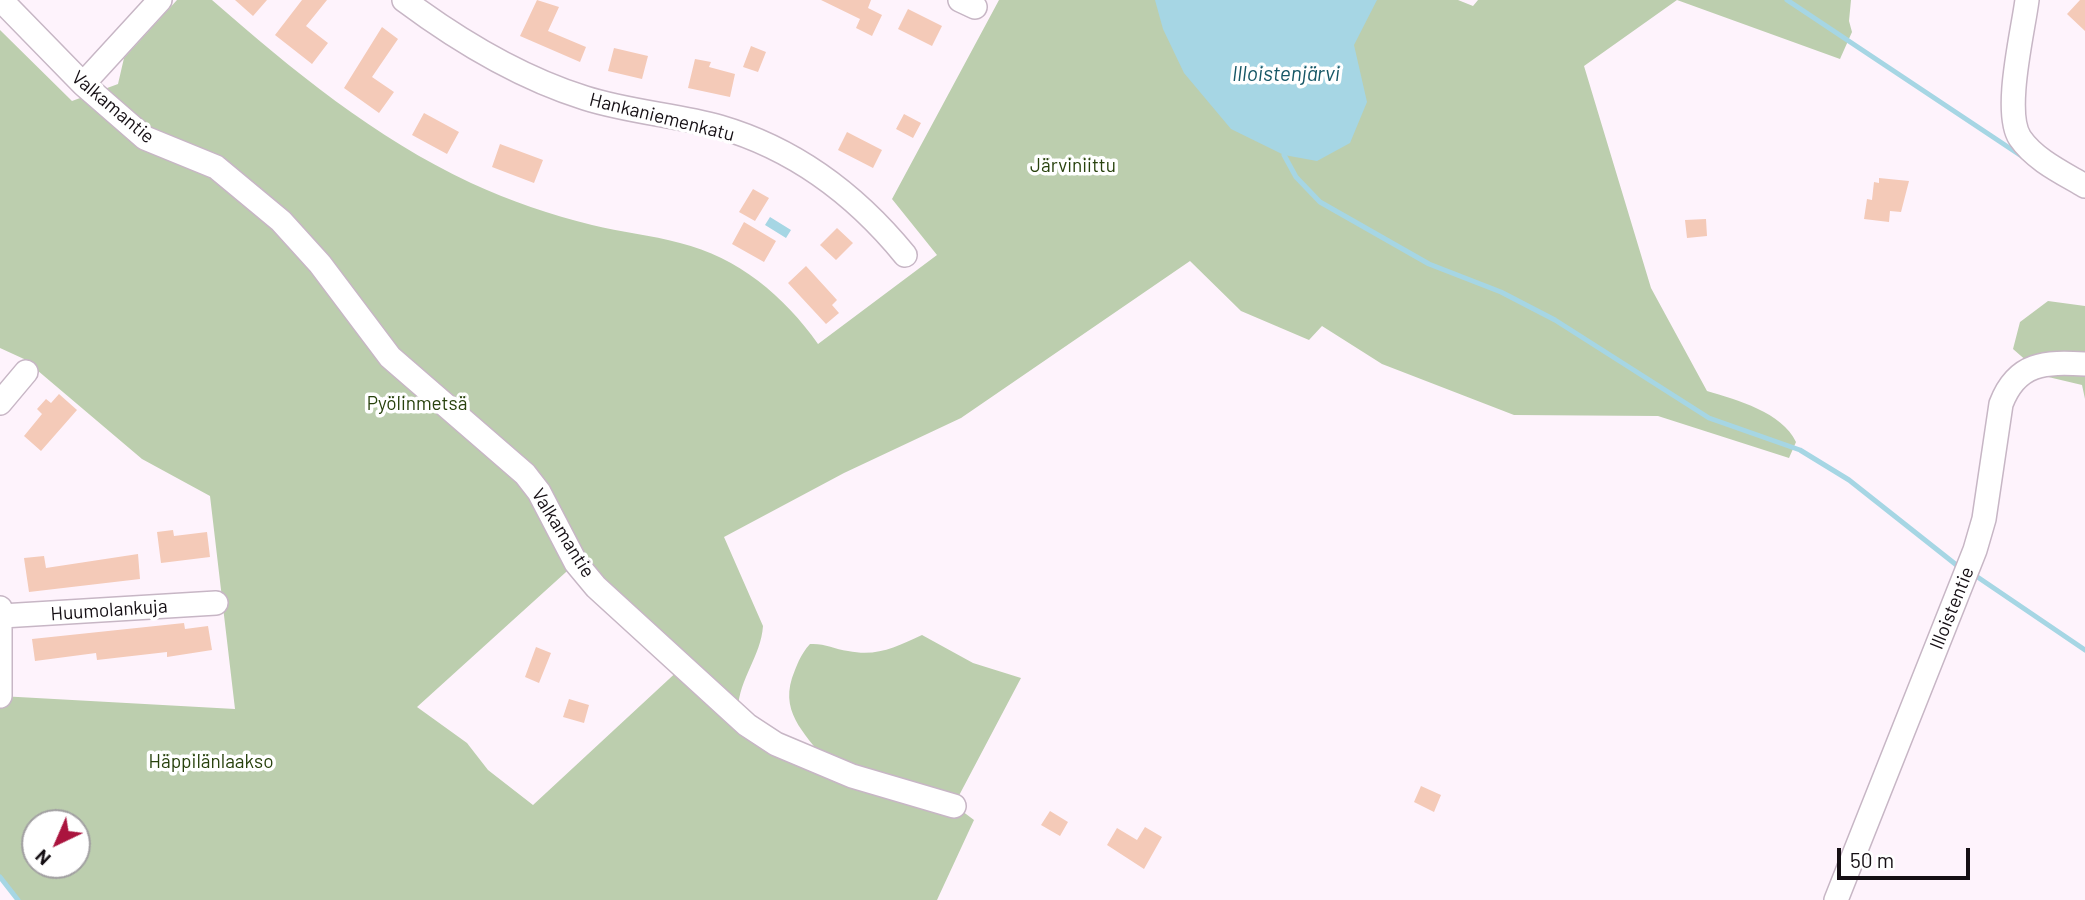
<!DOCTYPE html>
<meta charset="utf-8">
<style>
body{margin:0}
#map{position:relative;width:2085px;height:900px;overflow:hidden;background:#fef3fc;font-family:Barlow,sans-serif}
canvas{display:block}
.north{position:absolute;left:21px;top:809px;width:70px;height:70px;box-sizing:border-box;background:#fff;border:2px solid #a19fa1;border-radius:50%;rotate:224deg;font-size:19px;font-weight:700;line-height:28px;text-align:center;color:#150f14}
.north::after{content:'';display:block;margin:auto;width:24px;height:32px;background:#aa143e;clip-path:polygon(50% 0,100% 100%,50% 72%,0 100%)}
.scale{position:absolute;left:1837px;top:848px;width:133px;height:32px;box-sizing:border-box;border:4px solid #150f14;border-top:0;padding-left:9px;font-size:21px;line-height:24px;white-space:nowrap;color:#150f14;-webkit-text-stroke:5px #fff;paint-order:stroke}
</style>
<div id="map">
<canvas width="2085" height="900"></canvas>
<div class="north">N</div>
<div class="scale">50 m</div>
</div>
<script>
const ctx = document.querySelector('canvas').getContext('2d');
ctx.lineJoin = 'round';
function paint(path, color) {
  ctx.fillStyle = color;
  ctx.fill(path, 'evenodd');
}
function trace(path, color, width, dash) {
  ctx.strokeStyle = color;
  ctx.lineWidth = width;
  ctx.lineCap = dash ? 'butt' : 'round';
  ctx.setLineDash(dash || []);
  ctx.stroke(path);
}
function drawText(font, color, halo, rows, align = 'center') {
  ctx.font = font + ' Barlow,sans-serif';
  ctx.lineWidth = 7;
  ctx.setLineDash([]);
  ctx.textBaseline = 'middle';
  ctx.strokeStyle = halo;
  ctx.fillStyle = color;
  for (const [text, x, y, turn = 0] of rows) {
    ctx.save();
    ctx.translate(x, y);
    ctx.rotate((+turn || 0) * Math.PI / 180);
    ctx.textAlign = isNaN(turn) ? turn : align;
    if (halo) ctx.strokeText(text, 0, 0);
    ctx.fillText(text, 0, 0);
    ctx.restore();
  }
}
const green = new Path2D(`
 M177,0H212C292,70 375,138 471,183C510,201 551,215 592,225C621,232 651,235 680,243C738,257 784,296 818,344L937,255L892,199L999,0H1458L1473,6L1478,0H1851L1849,21L1852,32L1840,59L1677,0L1584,66L1651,288L1707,391C1737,400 1782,412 1796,442L1789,458L1658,416L1514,415L1382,364L1322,326L1309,340L1241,311L1190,261L961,418L844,473L724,537L763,626C761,656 739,679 738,709L828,765C809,736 780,716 792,678C797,665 800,655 810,644C824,643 834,649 848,651C877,657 896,647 922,635L973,663L1021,678L954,805L974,820L937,900H18L0,877V696L235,709L210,496L142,459L24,359L0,348V30L72,101L118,84L124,58ZM576,563L682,667L533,805L488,770L467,743L417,707ZM35,823H77V865H35Z
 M2048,301L2085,306V399L2082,385L2044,376L2013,349L2020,322Z`);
const water = new Path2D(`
 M1155,0H1377L1354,45L1367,102L1350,143L1317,161L1284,155L1231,129L1184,73L1163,29Z
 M770,217L791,230L786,238L765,225Z`);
const stream = new Path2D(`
 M1787,0L2026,159
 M1284,155L1296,177L1320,202L1429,264L1501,292L1555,320L1709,418L1800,450L1849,480L1959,567
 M1976,576L2085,650
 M0,877L18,900`);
const building = new Path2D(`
 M235,0H267L253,16Z
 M302,0H327L306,26L328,43L312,64L275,35Z
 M537,0L559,7L548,31L586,47L580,62L520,36Z
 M821,0H871L868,8L882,15L872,36L856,28L860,19Z
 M2080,0H2085V31L2067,14Z
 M908,9L942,26L932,46L898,29Z
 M382,27L398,39L372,77L394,92L379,113L344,88Z
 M751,46L766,52L758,72L743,67Z
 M614,48L648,56L642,79L608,71Z
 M695,59L711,62L709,67L735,74L730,97L688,88Z
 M424,113L459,132L447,154L412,135Z
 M904,114L921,123L913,138L896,129Z
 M847,132L882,150L873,168L838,150Z
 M500,144L543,160L534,183L492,167Z
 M1879,178L1909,181L1901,212L1890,211L1889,222L1864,219L1867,199L1872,200L1874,182L1879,183Z
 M753,189L769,198L755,221L739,212Z
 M1706,219L1707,236L1687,238L1685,220Z
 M744,222L776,241L764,262L732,244Z
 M837,228L853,243L836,260L820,245Z
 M806,266L837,300L832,305L839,313L826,324L788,283Z
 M59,394L77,410L41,451L24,436L42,414L37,409L46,399L51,403Z
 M173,530L174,536L207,532L210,557L161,563L157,532Z
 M138,554L140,579L29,592L24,558L44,556L46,568Z
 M184,623L185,629L208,626L212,650L167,657V652L97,660L96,653L35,661L32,639Z
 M536,647L551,653L539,683L525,677Z
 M569,699L589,705L584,723L563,717Z
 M1421,786L1441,795L1434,812L1414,802Z
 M1050,811L1068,822L1060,836L1041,825Z
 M1145,827L1162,837L1144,869L1107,845L1117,828L1137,840Z`);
const minor = new Path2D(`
 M1,0L83,84L145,138L216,167L281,221L320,264L390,357L525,474L539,492L576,563L596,587L747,725L776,744L852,776L954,806
 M404,0C459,41 518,77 585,98C629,112 676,115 720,127C795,149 856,195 905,255
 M960,0L975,7
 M2027,0C2023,32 2003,112 2020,138C2035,160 2063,173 2085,186
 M83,84L160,0
 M0,403L26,372
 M0,608V696
 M2,616L216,603
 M1836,900L1975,550L1984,519L2001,404C2017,362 2045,362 2085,364`);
const streetNames = [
 ["Valkamantie",113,107,40],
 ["Hankaniemenkatu",662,117,14],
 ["Valkamantie",563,533,58],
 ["Illoistentie",1952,608,-68],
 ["Huumolankuja",109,610,-4]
];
const parkNames = [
 ["Järviniittu",1073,166],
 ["Pyölinmetsä",417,404],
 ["Häppilänlaakso",211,762]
];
const waterNames = [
 ["Illoistenjärvi",1286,74]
];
paint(green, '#bcceae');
paint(water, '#a6d6e4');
trace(stream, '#a6d6e4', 5);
paint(building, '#f4cab8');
trace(minor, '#c7b6c5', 26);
trace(minor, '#fff', 23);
drawText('19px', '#150f14', '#fff', streetNames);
drawText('19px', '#28420d', '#fff', parkNames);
drawText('italic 21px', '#165766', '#fff', waterNames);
</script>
